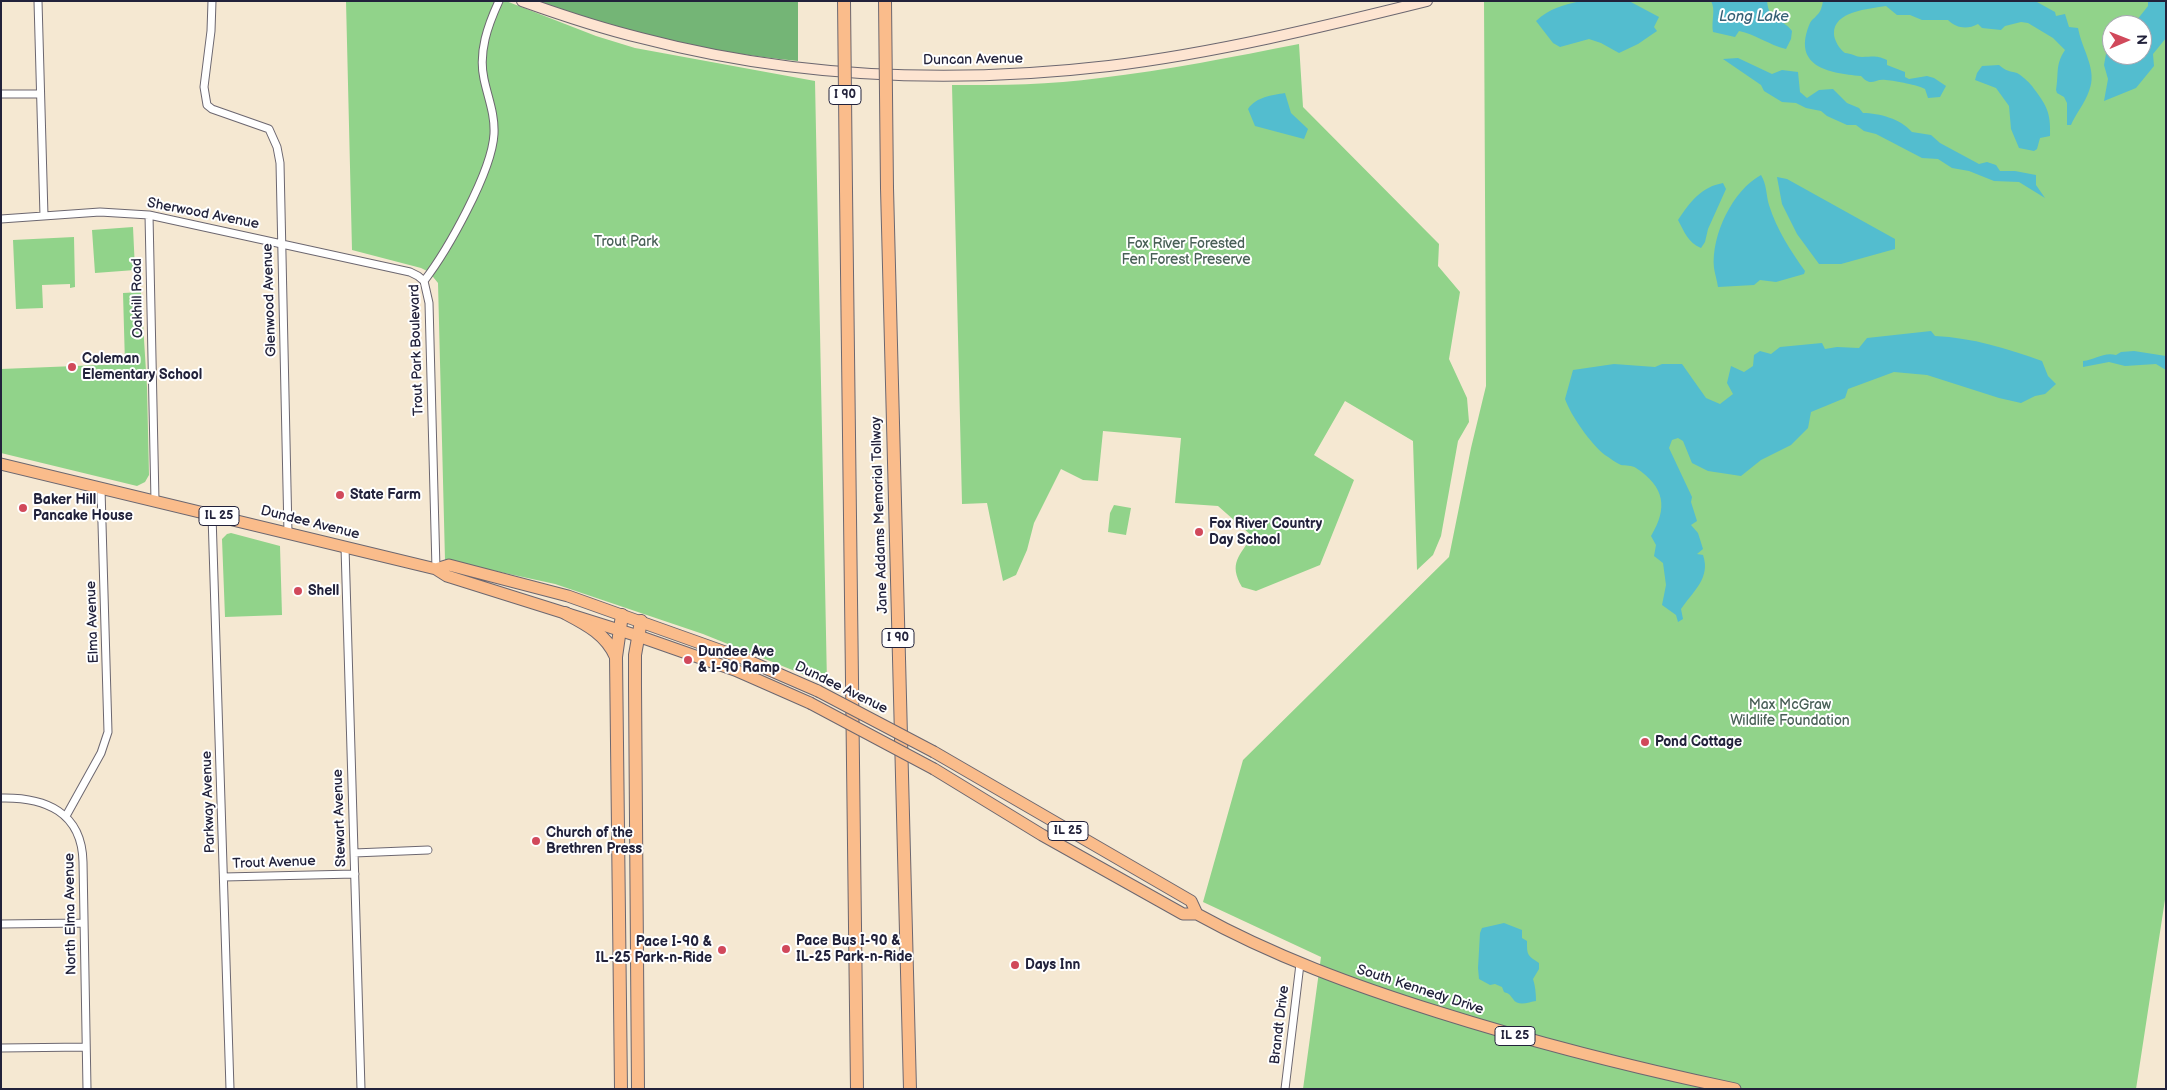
<!DOCTYPE html>
<style>
body{margin:0}
#map{position:relative;width:2167px;height:1090px;overflow:hidden;background:#f5e8d2;font-family:"Balsamiq Sans",sans-serif}
canvas{display:block}
.frame{position:absolute;inset:0;border:2px solid #22223b;pointer-events:none}
.north{position:absolute;left:2102px;top:15px;width:50px;height:50px;box-sizing:border-box;background:#fff;border:1px solid #a7a7b1;border-radius:50%;rotate:89deg;font-size:14px;font-weight:700;line-height:20px;text-align:center;color:#22223b}
.north::after{content:'';display:block;margin:auto;width:18px;height:22px;background:#d1495b;clip-path:polygon(50% 0,100% 100%,50% 72%,0 100%)}
</style>
<div id="map">
<canvas width="2167" height="1090"></canvas>
<div class="frame"></div>
<div class="north">N</div>
</div>
<script>
const ctx = document.querySelector('canvas').getContext('2d');
ctx.lineJoin = 'round';
function paint(path, color) {
  ctx.fillStyle = color;
  ctx.fill(path, 'evenodd');
}
function trace(path, color, width, dash) {
  ctx.strokeStyle = color;
  ctx.lineWidth = width;
  ctx.lineCap = dash ? 'butt' : 'round';
  ctx.setLineDash(dash || []);
  ctx.stroke(path);
}
function drawText(font, color, halo, rows, align = 'center') {
  ctx.font = font + ' "Balsamiq Sans",sans-serif';
  ctx.lineWidth = 4;
  ctx.setLineDash([]);
  ctx.textBaseline = 'middle';
  ctx.strokeStyle = halo;
  ctx.fillStyle = color;
  for (const [text, x, y, turn = 0] of rows) {
    ctx.save();
    ctx.translate(x, y);
    ctx.rotate((+turn || 0) * Math.PI / 180);
    ctx.textAlign = isNaN(turn) ? turn : align;
    if (halo) ctx.strokeText(text, 0, 0);
    ctx.fillText(text, 0, 0);
    ctx.restore();
  }
}
const green = new Path2D(`
 M346,1H506L596,36L635,48L815,81L827,684L703,634L555,584L445,560L438,283L429,272L421,268L352,250Z
 M1484,1H2166V893L2136,1089H1303L1321,957L1203,902L1243,760L1449,557L1471,448L1486,386ZM2112,25H2142V55H2112Z
 M1299,44L1303,107L1439,244L1438,266L1460,292L1449,359L1467,398L1469,422L1458,441L1441,536L1433,555L1417,570L1413,441L1345,401L1314,455L1354,480L1320,565L1256,591L1242,587C1228,563 1240,556 1252,536L1218,506L1175,503L1181,438L1103,431L1098,481L1083,480L1061,469L1034,523L1027,550L1016,575L1003,581L987,503L962,504L952,85C1001,85 1051,85 1100,78C1167,70 1233,57 1299,44Z
 M133,227L135,270L95,273L92,230Z
 M74,237L75,287L70,288V284L42,285L43,308L16,309L13,240Z
 M141,292L147,387L149,475L145,482L137,486L1,453V369L125,364L123,293Z
 M1114,505L1131,508L1126,535L1108,532L1110,513Z
 M231,533L280,546L282,615L225,617L222,539L227,534Z`);
const forest = new Path2D(`
 M537,1H798V61C710,53 620,31 537,1Z`);
const water = new Path2D(`
 M1581,1H1629L1659,17L1654,27L1657,31L1638,44L1619,53L1601,43L1589,39L1560,47L1553,43L1536,21C1550,8 1563,5 1581,1Z
 M1711,1H1767C1769,23 1782,17 1792,31L1791,39L1786,49C1769,45 1755,34 1739,31L1735,37L1713,32C1711,21 1716,10 1711,1Z
 M1823,1L2037,2L2055,12L2056,16L2065,14L2069,27L2078,28C2082,50 2098,70 2089,91C2085,103 2075,115 2071,125H2067V103L2064,97L2057,93L2056,90C2059,73 2055,65 2065,50L2053,38L2028,23L2021,22L2005,26L2001,30L1982,28L1978,24C1967,30 1956,28 1948,20H1922L1910,15H1897L1886,6C1869,9 1833,11 1834,34C1834,40 1840,50 1845,53C1851,53 1856,57 1862,57C1874,57 1875,55 1887,60V65L1905,72V77L1909,79L1927,76L1934,78L1946,86L1940,97L1928,98L1925,89C1918,85 1896,81 1886,80C1874,78 1872,88 1861,76C1829,73 1791,67 1810,23C1812,19 1814,19 1817,15C1821,12 1822,6 1823,1Z
 M2148,1H2166V38L2153,54L2154,66L2136,88L2104,101L2108,79L2104,65L2106,54L2112,52V55H2142V25H2133L2148,6Z
 M1738,58L1772,74L1782,70L1798,72L1800,92L1807,98L1819,90L1833,89L1847,103L1859,108L1863,113C1879,113 1901,119 1912,132L1931,135L1940,143L1979,164L1987,162L1996,165L2000,171H2015L2036,175V185L2045,198L2019,182L1994,181L1969,171L1952,168L1938,159L1922,158L1876,134L1864,131L1856,125H1847L1827,116L1821,111L1806,108L1796,103L1782,102L1764,91L1761,85L1723,59Z
 M1999,65C2006,71 2009,71 2017,73C2021,75 2029,82 2032,86C2046,105 2051,111 2050,136L2040,138L2037,149L2034,151L2019,148L2011,129L2009,106L1996,88L1975,80L1977,73L1982,66Z
 M1285,93L1291,113L1308,129L1304,139L1255,126L1248,109C1256,97 1272,95 1285,93Z
 M1761,175C1767,185 1766,195 1769,205C1777,230 1790,250 1805,271L1804,274L1776,282L1760,280L1754,285L1718,287C1717,281 1715,274 1714,268C1711,235 1733,190 1761,175Z
 M1777,177L1787,179L1895,239V249L1841,264H1819L1797,234L1782,204Z
 M1723,183L1726,189L1708,229L1705,242L1701,248C1688,243 1684,231 1678,220C1690,202 1701,187 1723,183Z
 M1931,331L1935,336C1973,338 2006,348 2042,361L2048,376L2056,384L2045,394L2035,396L2021,403L1999,398L1927,375L1894,372L1848,389L1845,398L1811,412L1808,428L1791,445L1761,460L1741,476L1708,471L1692,463L1683,441L1678,438L1672,440L1669,448L1692,497L1691,502L1697,521L1691,525L1698,533L1703,549L1697,554L1703,555C1711,578 1693,591 1681,609L1683,619L1678,622L1676,615L1662,605L1666,585L1663,563L1654,556L1656,545L1651,536C1668,508 1665,487 1636,468C1632,465 1626,466 1621,465C1616,463 1610,458 1605,455C1591,444 1571,416 1565,399L1573,370L1614,364L1655,367L1662,364H1682L1706,398L1720,404L1733,394L1727,383L1731,366L1744,372L1753,366L1754,355L1760,351L1771,354L1780,347L1822,343L1825,349L1837,347L1859,348L1867,338Z
 M2134,351L2166,356V370L2156,364L2125,366L2109,362L2083,367V361C2095,360 2103,352 2116,355L2121,352Z
 M1504,923L1522,930V938L1527,941C1527,955 1527,955 1539,963V969L1533,979C1535,985 1536,993 1536,1001C1529,1002 1518,1007 1513,999C1509,994 1510,994 1504,992L1502,987L1495,984L1490,985L1479,979L1478,968L1480,933L1482,928Z`);
const street = new Path2D(`
 M38,1L44,216
 M212,1L211,31L204,87L207,105L212,109L269,129L277,147L280,163L288,533
 M1,94H39
 M149,215L155,501
 M1,219L100,212L149,215L410,272L418,276L424,281
 M212,515L230,1089
 M345,547L361,1089
 M436,569L429,303L424,281C447,251 492,172 494,134C495,114 488,98 484,79C478,52 488,25 499,1
 M1,798C45,797 82,812 83,862L87,1089
 M66,816L101,753L108,732L101,489
 M354,853L428,850
 M224,877L355,874
 M1,924L84,923
 M1,1048L86,1047
 M1285,1089L1300,964`);
const secondary = new Path2D(`
 M522,1C561,15 600,28 641,38C793,78 954,84 1109,66C1216,53 1322,27 1427,1`);
const primary = new Path2D(`
 M1,464L436,569L447,576L638,636L735,670L810,703
 M436,569L449,565L568,596L742,658L818,691
 M934,752L1191,901L1197,914
 M934,769L1042,835L1183,914H1197C1273,956 1355,986 1438,1012C1536,1043 1635,1068 1735,1089`);
const highway = new Path2D(`
 M887,188L910,1089
 M846,190L857,1089
 M565,613C586,624 606,634 616,657
 M621,1089L616,657L622,615
 M638,1089L635,686V655L641,621`);
const primaryBridge = new Path2D(`
 M818,691L934,752
 M810,703L934,769`);
const highwayBridge = new Path2D(`
 M844,1L846,190
 M885,1L887,188`);
const markers = [
 [72,367,5,"#d1495b"],
 [340,495,5,"#d1495b"],
 [23,508,5,"#d1495b"],
 [1199,532,5,"#d1495b"],
 [298,591,5,"#d1495b"],
 [688,660,5,"#d1495b"],
 [1645,742,5,"#d1495b"],
 [536,841,5,"#d1495b"],
 [786,949,5,"#d1495b"],
 [722,950,5,"#d1495b"],
 [1015,965,5,"#d1495b"]
];
const shields = [
 [845,95,32],
 [219,516,40],
 [898,638,32],
 [1068,831,40],
 [1515,1036,40]
];
const shieldNames = [
 ["I 90",845,95],
 ["IL 25",219,516],
 ["I 90",898,638],
 ["IL 25",1068,831],
 ["IL 25",1515,1036]
];
const streetNames = [
 ["Duncan Avenue",973,60,-1],
 ["Sherwood Avenue",203,214,11],
 ["Oakhill Road",138,298,-91],
 ["Glenwood Avenue",270,300,-92],
 ["Trout Park Boulevard",417,350,-92],
 ["Jane Addams Memorial Tollway",880,515,-92],
 ["Dundee Avenue",310,523,14],
 ["Elma Avenue",93,622,-92],
 ["Dundee Avenue",841,688,26],
 ["Parkway Avenue",209,802,-92],
 ["Stewart Avenue",340,818,-92],
 ["Trout Avenue",274,863,-2],
 ["North Elma Avenue",71,914,-91],
 ["South Kennedy Drive",1420,990,18],
 ["Brandt Drive",1280,1025,-83]
];
const parkNames = [
 ["Trout Park",626,242],
 ["Fox River Forested",1186,244],
 ["Fen Forest Preserve",1186,260],
 ["Max McGraw",1790,705],
 ["Wildlife Foundation",1790,721]
];
const poiNames = [
 ["Coleman",82,359],
 ["Elementary School",82,375],
 ["State Farm",350,495],
 ["Baker Hill",33,500],
 ["Pancake House",33,516],
 ["Fox River Country",1209,524],
 ["Day School",1209,540],
 ["Shell",308,591],
 ["Dundee Ave",698,652],
 ["& I-90 Ramp",698,668],
 ["Pond Cottage",1655,742],
 ["Church of the",546,833],
 ["Brethren Press",546,849],
 ["Pace Bus I-90 &",796,941],
 ["IL-25 Park-n-Ride",796,957],
 ["Pace I-90 &",712,942,"right"],
 ["IL-25 Park-n-Ride",712,958,"right"],
 ["Days Inn",1025,965]
];
const waterNames = [
 ["Long Lake",1754,17]
];
paint(green, '#91d38a');
paint(forest, '#74b576');
paint(water, '#53bdcf');
trace(street, '#6c6770', 9);
trace(secondary, '#6c6770', 12);
trace(primary, '#6c6770', 13);
trace(highway, '#6c6770', 14);
trace(street, '#fff', 7);
trace(secondary, '#fde4d1', 10);
trace(primary, '#fabc8b', 11);
trace(highway, '#fabc8b', 12);
trace(primaryBridge, '#6c6770', 13, []);
trace(highwayBridge, '#6c6770', 14, []);
trace(primaryBridge, '#fabc8b', 11);
trace(highwayBridge, '#fabc8b', 12);
for (const [x, y, r, color] of markers) {
  const dot = new Path2D();
  dot.arc(x, y, r, 0, 2 * Math.PI);
  ctx.fillStyle = color;
  ctx.fill(dot);
  trace(dot, '#fff', 2);
}
for (const [x, y, w] of shields) {
  const box = new Path2D();
  box.roundRect(x - w / 2, y - 9.5, w, 19, 4);
  ctx.fillStyle = '#fff';
  ctx.fill(box);
  trace(box, '#22223b', 1);
}
drawText('bold 12px', '#22223b', null, shieldNames);
drawText('14px', '#22223b', '#fff', streetNames);
drawText('14px', '#496057', '#fff', parkNames);
drawText('bold 14px', '#22223b', '#fff', poiNames, 'left');
drawText('italic 15px', '#366076', '#fff', waterNames);
</script>
